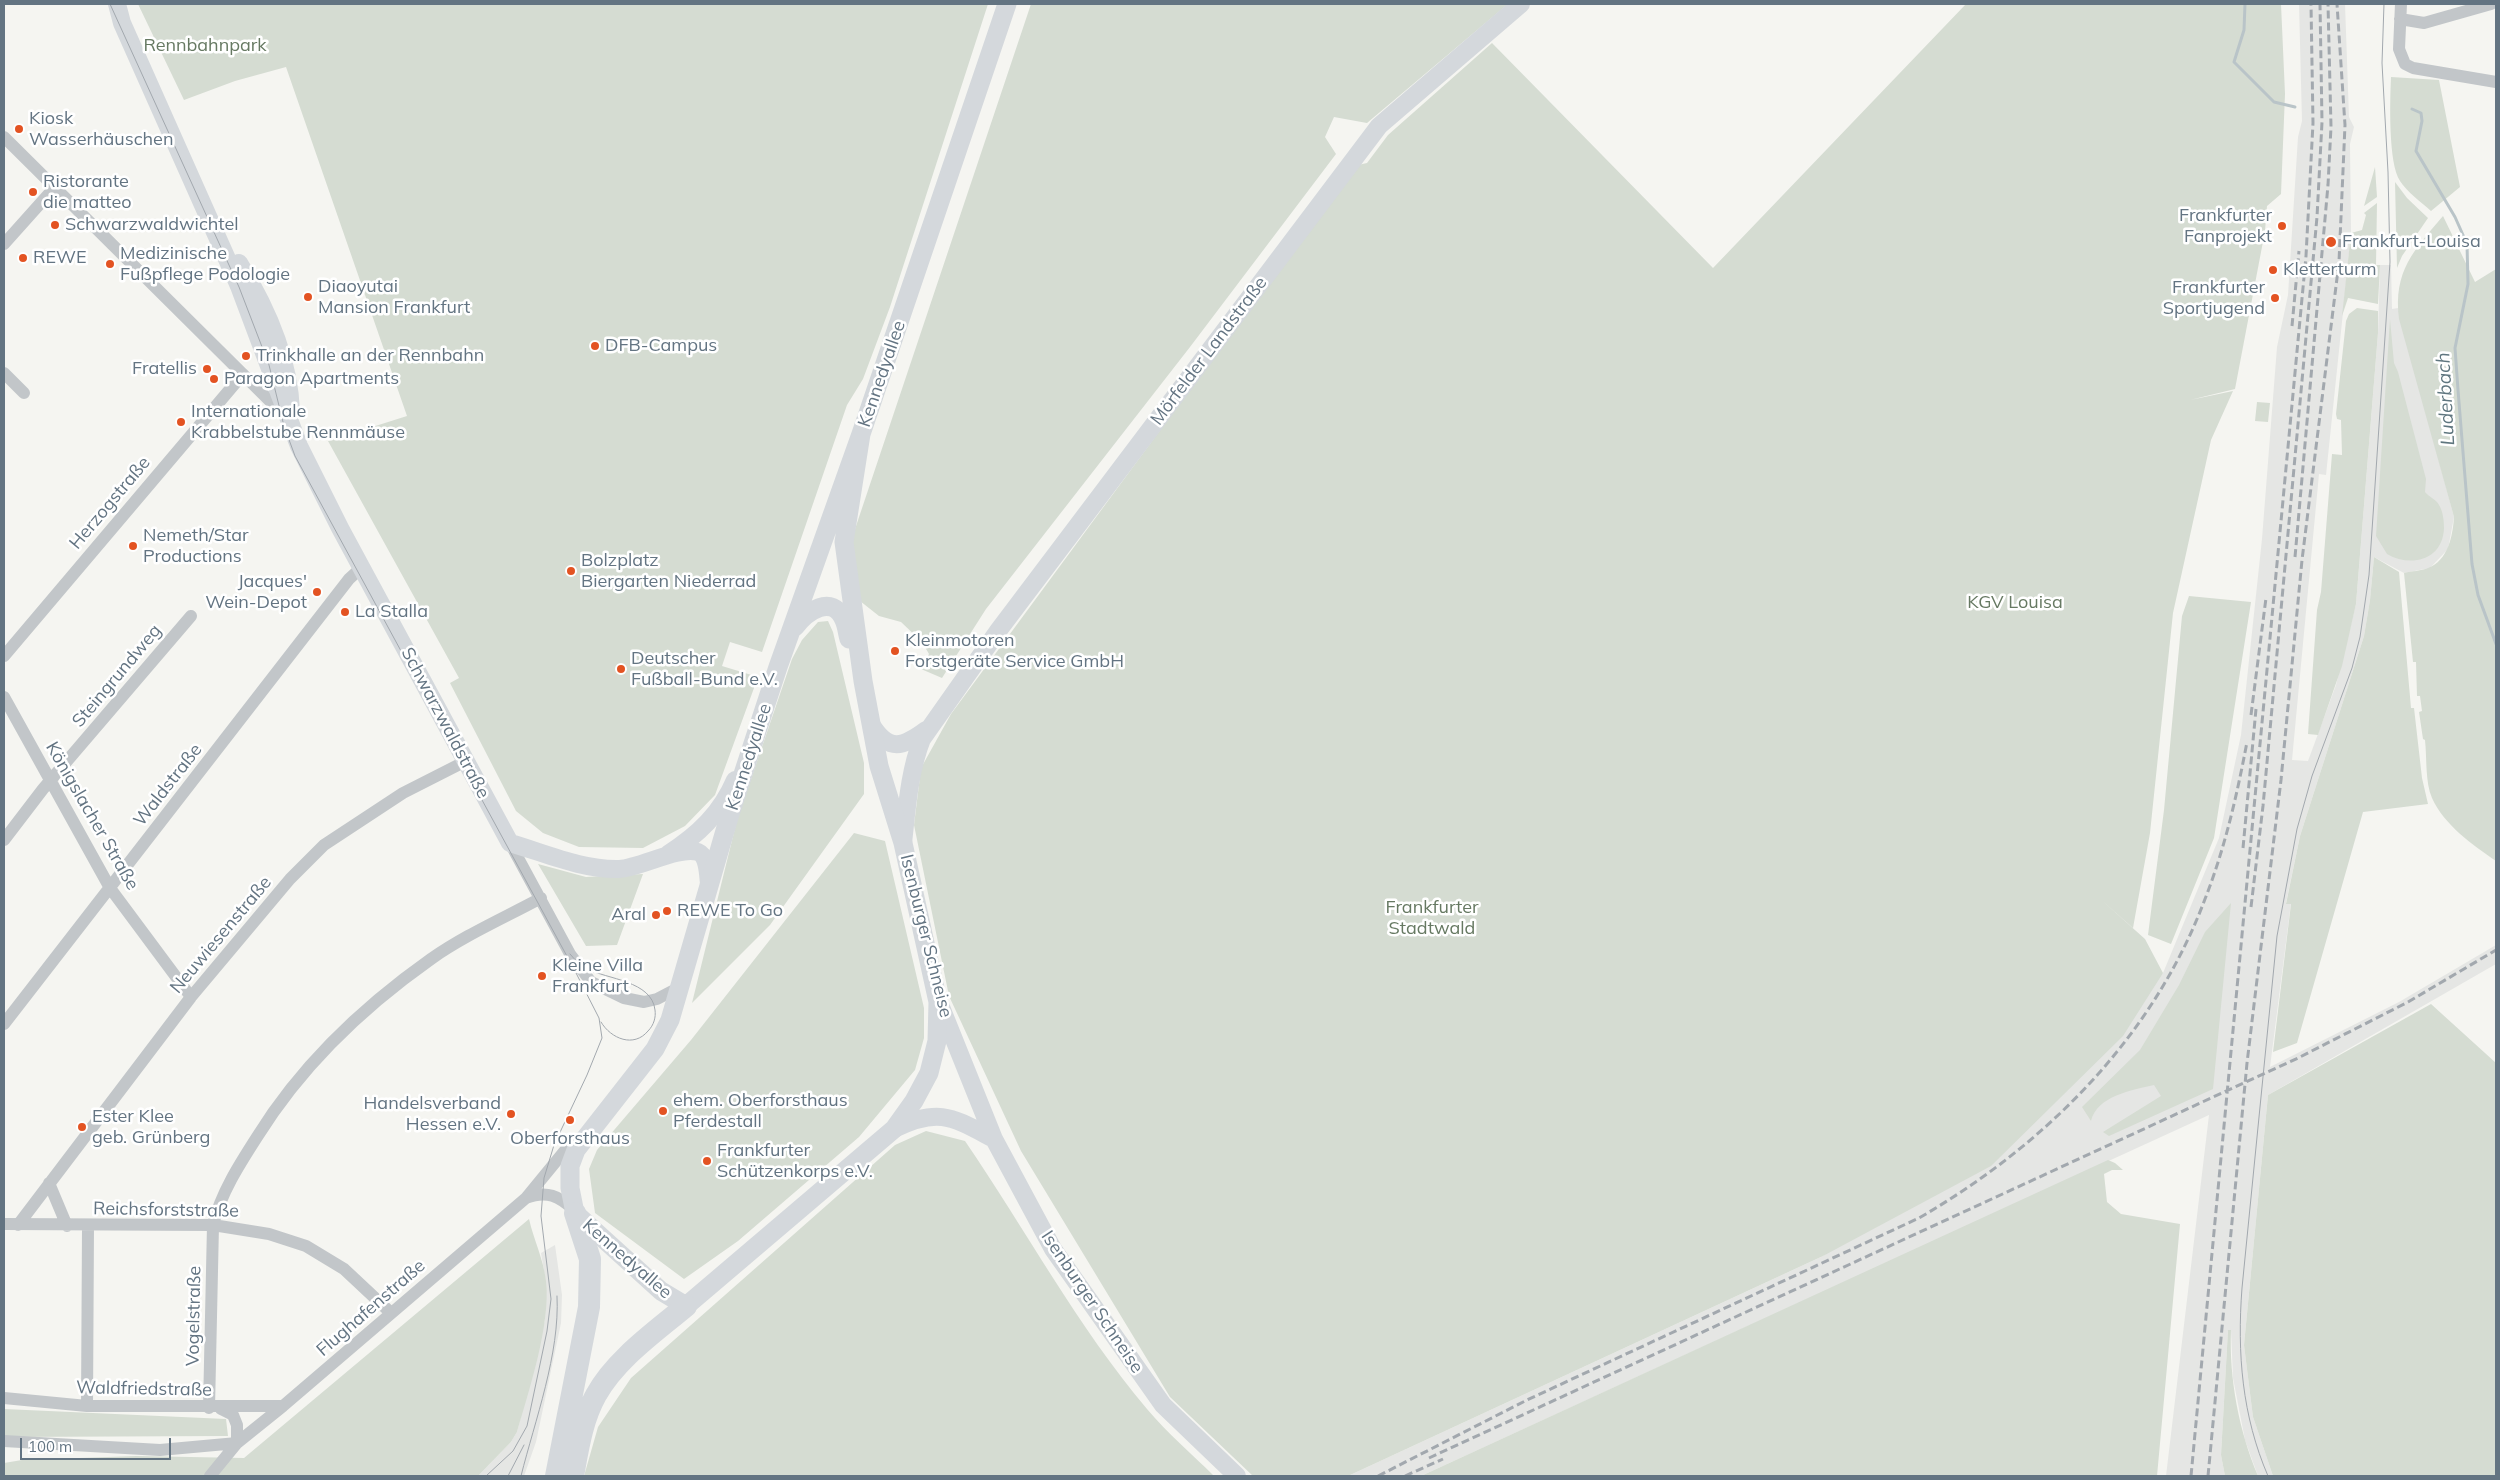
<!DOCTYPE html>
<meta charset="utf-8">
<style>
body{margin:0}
#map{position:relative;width:2500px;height:1480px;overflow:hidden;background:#f5f5f1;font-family:Mulish,sans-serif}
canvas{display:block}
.frame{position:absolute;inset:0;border:5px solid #637482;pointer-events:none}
.scale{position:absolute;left:20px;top:1438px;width:151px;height:22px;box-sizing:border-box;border:2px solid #637482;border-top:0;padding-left:6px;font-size:15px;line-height:18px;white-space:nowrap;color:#637482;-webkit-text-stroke:4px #fff;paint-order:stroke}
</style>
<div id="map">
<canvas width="2500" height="1480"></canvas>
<div class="frame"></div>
<div class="scale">100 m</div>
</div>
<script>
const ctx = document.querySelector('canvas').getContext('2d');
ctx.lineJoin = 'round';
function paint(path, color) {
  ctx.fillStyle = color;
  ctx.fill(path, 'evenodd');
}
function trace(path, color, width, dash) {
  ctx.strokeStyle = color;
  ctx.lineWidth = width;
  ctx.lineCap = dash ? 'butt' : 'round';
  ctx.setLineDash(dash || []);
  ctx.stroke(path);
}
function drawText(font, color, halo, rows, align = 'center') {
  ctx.font = font + ' Mulish,sans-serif';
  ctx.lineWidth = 5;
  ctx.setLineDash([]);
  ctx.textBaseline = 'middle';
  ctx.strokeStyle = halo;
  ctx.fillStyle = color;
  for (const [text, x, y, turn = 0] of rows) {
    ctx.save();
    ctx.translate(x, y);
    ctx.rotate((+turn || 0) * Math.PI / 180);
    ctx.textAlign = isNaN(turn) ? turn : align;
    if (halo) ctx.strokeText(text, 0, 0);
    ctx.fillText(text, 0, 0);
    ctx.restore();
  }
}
const built = new Path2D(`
 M2299,4H2345L2349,117L2354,127L2350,144L2351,233L2347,274L2326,475L2319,474L2292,760L2308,761L2336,685L2356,604L2378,333L2380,265H2391L2392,309L2398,308L2454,517L2448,549L2430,568L2404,573L2374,557L2370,600L2364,636L2300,836L2286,903H2291L2270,1067L2399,1002L2496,945V964L2268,1095L2244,1345L2253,1417L2273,1476H2258L2245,1440L2233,1378L2231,1331L2228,1330L2221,1455L2225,1476H2166L2209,1115L1421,1476H1348L1823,1256L2163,973L2219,838L2241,735L2262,539L2277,347L2288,295L2298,137L2302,121Z
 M555,1245L562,1295L561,1323L536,1442L524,1476H478L511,1442L517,1432L545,1319L546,1283L541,1253Z`);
const green = new Path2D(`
 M138,4H988L890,307L863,379L847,405L762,652L730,642L722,666L758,677L715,795L685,826L643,848L579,847L543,833L516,811L450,683L459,678L328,441L407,416L286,67L235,81L184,100Z
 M1031,4H1508L1367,123L1334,117L1325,137L1336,154L1190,347L986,609L942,678L921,669L929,654L922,642L901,622L879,616L860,601L851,541Z
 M1966,4H2281L2285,94L2281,194L2267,206L2265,231L2235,389L2190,400L2233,391L2211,440L2173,613L2150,833L2133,928L2098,897L2145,939L2163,973L2123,1036L1991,1166L1823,1256L1348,1476H1253L1170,1397L1021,1151L949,996L914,825L921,768L951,714L1292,251L1358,165L1367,163L1388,135L1492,43L1713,268Z
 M2391,77L2439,80L2460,187L2431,211C2421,202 2407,192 2400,181C2388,163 2390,100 2391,77Z
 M2375,167L2377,197L2364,206Z
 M2395,182L2407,198L2428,218L2402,256L2397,268Z
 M2377,203L2376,265H2380L2378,304L2348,298L2342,316L2351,233L2362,230L2366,215L2364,213Z
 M2443,216L2475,282L2496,269V861C2473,845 2444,825 2432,798C2425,782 2427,758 2425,740L2423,739L2419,712L2422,711L2420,696H2417L2416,662H2413L2404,573C2412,571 2421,571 2428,568C2448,561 2453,535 2454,517L2399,319C2393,271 2414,250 2443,216Z
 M2357,308L2378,311V333L2356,604L2342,666L2318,735L2308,734L2317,610L2321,592L2332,454L2342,455L2341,420L2337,419L2336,414L2346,321L2349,314Z
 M2390,319L2394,363L2398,372L2426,479L2425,492C2429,497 2437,500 2439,505C2443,511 2444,521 2444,528C2443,560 2411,568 2387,554L2376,536Z
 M2257,402L2270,403L2268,422L2255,421Z
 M2374,557L2399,572L2411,708H2414L2422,778L2428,804L2363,812L2297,1043L2273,1052L2291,904H2286L2300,836L2364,636L2370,600Z
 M2189,596L2251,602L2214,838L2171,944L2148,935L2164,810L2182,616Z
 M828,621L833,632L864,763V794L770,925L692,1003L737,820L792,659L802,640L818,622Z
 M854,833L885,841L924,1008V1038L915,1070L859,1137L738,1241L684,1279L595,1213L589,1169L597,1150L691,1040Z
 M538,864L586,877L643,874L617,945L586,946Z
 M2231,903L2213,1089L2109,1136L2103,1132L2161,1096L2154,1085C2132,1090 2097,1096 2091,1121L2082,1107L2140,1050L2179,985L2205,932Z
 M2431,1004L2496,1063V1476H2273L2253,1417L2244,1345L2268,1095Z
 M926,1131L965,1141C1026,1230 1077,1326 1147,1409C1167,1433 1192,1454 1214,1476H584L598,1427L631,1378L895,1145Z
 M2108,1160L2115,1163L2123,1170H2112L2104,1174L2107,1202L2121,1214L2180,1224L2157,1476H1421Z
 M529,1219C534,1241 543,1257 546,1281C551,1324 529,1390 517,1432L511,1442L478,1476H4V1463L22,1460L136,1456L244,1458Z
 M2228,1330H2231C2229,1379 2239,1431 2258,1476H2225L2221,1455Z
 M4,1409L226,1419L228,1436L4,1437Z`);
const stream = new Path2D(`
 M2245,4L2244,30L2234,62L2274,102L2295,107
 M2412,109L2421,113L2422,121L2416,151L2455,217L2467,244L2468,284L2455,348L2458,390L2472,564L2478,595L2496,644`);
const street = new Path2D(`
 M2401,4L2399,49L2405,64L2413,68L2496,82
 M2400,19L2424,23L2491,4
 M4,137L286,417
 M4,244L55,187
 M4,373L24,393
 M4,656L243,374
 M4,697L110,888L191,997
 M4,840L43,789L191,616
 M510,843L570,954L591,982L624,998L644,1002L657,999L680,987
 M4,1024L349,579L361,568
 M49,1183L67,1226
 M526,1198C547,1190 559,1196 574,1210
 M4,1224L213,1225L269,1234L306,1246L344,1269L391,1313
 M18,1225L191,997L290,879L324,845L403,793L466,761
 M4,1398L87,1406H283
 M87,1406L88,1226
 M209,1408L213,1225C221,1193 239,1165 257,1137C301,1066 363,1007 431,959C465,935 504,918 541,898
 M221,1409L233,1415L237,1425V1443
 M4,1441L160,1450L237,1443
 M210,1476L237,1443L283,1406L526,1198L567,1148L579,1140`);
const secondary = new Path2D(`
 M117,4L122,23L239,286L299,446L340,528L510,843C545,853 582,870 619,869C640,868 679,846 698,852C708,856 708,875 709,884
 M239,263C267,308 289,358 291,411
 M871,724C889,753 903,747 926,730
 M903,843C907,808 909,772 922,739L998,631L1379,126L1521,4
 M668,854C698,835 721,813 735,780
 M939,1002L994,1139L1053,1249L1163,1405L1237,1476
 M894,1129C939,1107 952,1117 994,1139`);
const primary = new Path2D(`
 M861,434L844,542L863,681L879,766L903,843L938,1002L937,1041L929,1073L914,1101L894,1129L686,1306L661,1291L575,1213L570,1188V1166L576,1150L655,1049L670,1020L729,817L778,667L861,434L1007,4
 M795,627C806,612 832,593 844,620C847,626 847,633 849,639`);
const highway = new Path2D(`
 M556,1476L589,1307L590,1259L575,1213
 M573,1476C578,1449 582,1420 596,1395C616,1359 655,1332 686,1306`);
const tram = new Path2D(`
 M110,4L239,287L269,365L284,426L295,456L575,971L599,1018L602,1038L587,1075L554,1145L544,1178L541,1216L551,1299L547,1331L527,1426L513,1451L486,1476
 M570,954C575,960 580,965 587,969C607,979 652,981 655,1010C656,1017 654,1025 648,1031C634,1048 611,1039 601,1022
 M508,1476L524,1445
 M521,1476C535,1420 560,1354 557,1296
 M2268,1476C2242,1416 2237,1353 2242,1288L2277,936L2297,829L2312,776L2352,668L2360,637L2369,575L2390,262L2388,172L2382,63L2384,4`);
const rail = new Path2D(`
 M2292,326L2299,251
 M2295,557L2328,185L2331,127L2328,4
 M2251,715L2266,598
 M2243,848L2256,709
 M2251,907L2263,806L2317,217L2322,122L2320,4
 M1429,1458L2298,1058L2408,1002L2496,950
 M1378,1476L1527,1400L1919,1218C2045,1145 2153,1038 2205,899C2225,848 2237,795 2247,742
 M1405,1476L1443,1459
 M2191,1476L2306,256L2313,123L2311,4
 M2208,1476L2247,1063L2281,780L2302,560L2339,262L2345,125L2337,4`);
const markers = [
 [19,129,5,"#e35322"],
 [33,192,5,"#e35322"],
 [55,225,5,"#e35322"],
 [2282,226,5,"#e35322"],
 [2331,242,6,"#e35322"],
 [23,258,5,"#e35322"],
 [110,264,5,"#e35322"],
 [2273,270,5,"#e35322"],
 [308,297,5,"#e35322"],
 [2275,298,5,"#e35322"],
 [595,346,5,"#e35322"],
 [246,356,5,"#e35322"],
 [207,369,5,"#e35322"],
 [214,379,5,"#e35322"],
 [181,422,5,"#e35322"],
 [133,546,5,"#e35322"],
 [571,571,5,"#e35322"],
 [317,592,5,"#e35322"],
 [345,612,5,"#e35322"],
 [895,651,5,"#e35322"],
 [621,669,5,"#e35322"],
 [667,911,5,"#e35322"],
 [656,915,5,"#e35322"],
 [542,976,5,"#e35322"],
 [663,1111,5,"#e35322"],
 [511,1114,5,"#e35322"],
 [570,1120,5,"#e35322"],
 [82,1127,5,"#e35322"],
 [707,1161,5,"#e35322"]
];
const parkNames = [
 ["Rennbahnpark",205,46],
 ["KGV Louisa",2015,603],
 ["Frankfurter",1432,908],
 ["Stadtwald",1432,929]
];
const poiNames = [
 ["Kiosk",29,119],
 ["Wasserhäuschen",29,140],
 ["Ristorante",43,182],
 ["die matteo",43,203],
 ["Frankfurter",2272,216,"right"],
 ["Fanprojekt",2272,237,"right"],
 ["Schwarzwaldwichtel",65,225],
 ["Frankfurt-Louisa",2342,242],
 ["Medizinische",120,254],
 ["Fußpflege Podologie",120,275],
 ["REWE",33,258],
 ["Kletterturm",2283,270],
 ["Diaoyutai",318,287],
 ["Mansion Frankfurt",318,308],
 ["Frankfurter",2265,288,"right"],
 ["Sportjugend",2265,309,"right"],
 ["DFB-Campus",605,346],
 ["Trinkhalle an der Rennbahn",256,356],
 ["Fratellis",197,369,"right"],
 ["Paragon Apartments",224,379],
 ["Internationale",191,412],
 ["Krabbelstube Rennmäuse",191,433],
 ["Nemeth/Star",143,536],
 ["Productions",143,557],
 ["Bolzplatz",581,561],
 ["Biergarten Niederrad",581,582],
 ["Jacques'",307,582,"right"],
 ["Wein-Depot",307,603,"right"],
 ["La Stalla",355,612],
 ["Kleinmotoren",905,641],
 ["Forstgeräte Service GmbH",905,662],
 ["Deutscher",631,659],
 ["Fußball-Bund e.V.",631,680],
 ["REWE To Go",677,911],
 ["Aral",646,915,"right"],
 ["Kleine Villa",552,966],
 ["Frankfurt",552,987],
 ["ehem. Oberforsthaus",673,1101],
 ["Pferdestall",673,1122],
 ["Handelsverband",501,1104,"right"],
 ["Hessen e.V.",501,1125,"right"],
 ["Ester Klee",92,1117],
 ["geb. Grünberg",92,1138],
 ["Oberforsthaus",570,1139,"center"],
 ["Frankfurter",717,1151],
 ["Schützenkorps e.V.",717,1172]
];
const streetNames = [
 ["Mörfelder Landstraße",1209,351,-53],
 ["Kennedyallee",882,374,-71],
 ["Herzogstraße",110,503,-50],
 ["Steingrundweg",117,676,-50],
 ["Schwarzwaldstraße",445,723,62],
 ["Kennedyallee",749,757,-72],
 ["Waldstraße",168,785,-52],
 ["Königslacher Straße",92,816,60],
 ["Neuwiesenstraße",221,935,-50],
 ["Isenburger Schneise",926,936,76],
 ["Reichsforststraße",166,1210,1],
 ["Kennedyallee",627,1259,41],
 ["Isenburger Schneise",1092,1302,56],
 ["Flughafenstraße",371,1308,-41],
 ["Vogelstraße",194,1316,-89],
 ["Waldfriedstraße",144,1389,1]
];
const waterNames = [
 ["Luderbach",2446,399,-93]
];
paint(built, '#e5e6e4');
paint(green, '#d5dcd2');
trace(stream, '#b9c4c8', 3);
trace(street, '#c2c6c9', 12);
trace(secondary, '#d4d8dc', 18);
trace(primary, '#d4d8dc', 19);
trace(highway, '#d4d8dc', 22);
trace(tram, '#a2a8ae', 1);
trace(rail, '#a2a8ae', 3, [8, 4]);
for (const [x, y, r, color] of markers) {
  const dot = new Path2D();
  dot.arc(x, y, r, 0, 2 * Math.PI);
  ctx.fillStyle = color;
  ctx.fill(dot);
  trace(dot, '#fff', 2);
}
drawText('18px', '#667962', '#fff', parkNames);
drawText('18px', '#637482', '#fff', poiNames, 'left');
drawText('18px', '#637482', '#fff', streetNames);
drawText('italic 19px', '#5f767f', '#fff', waterNames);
</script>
